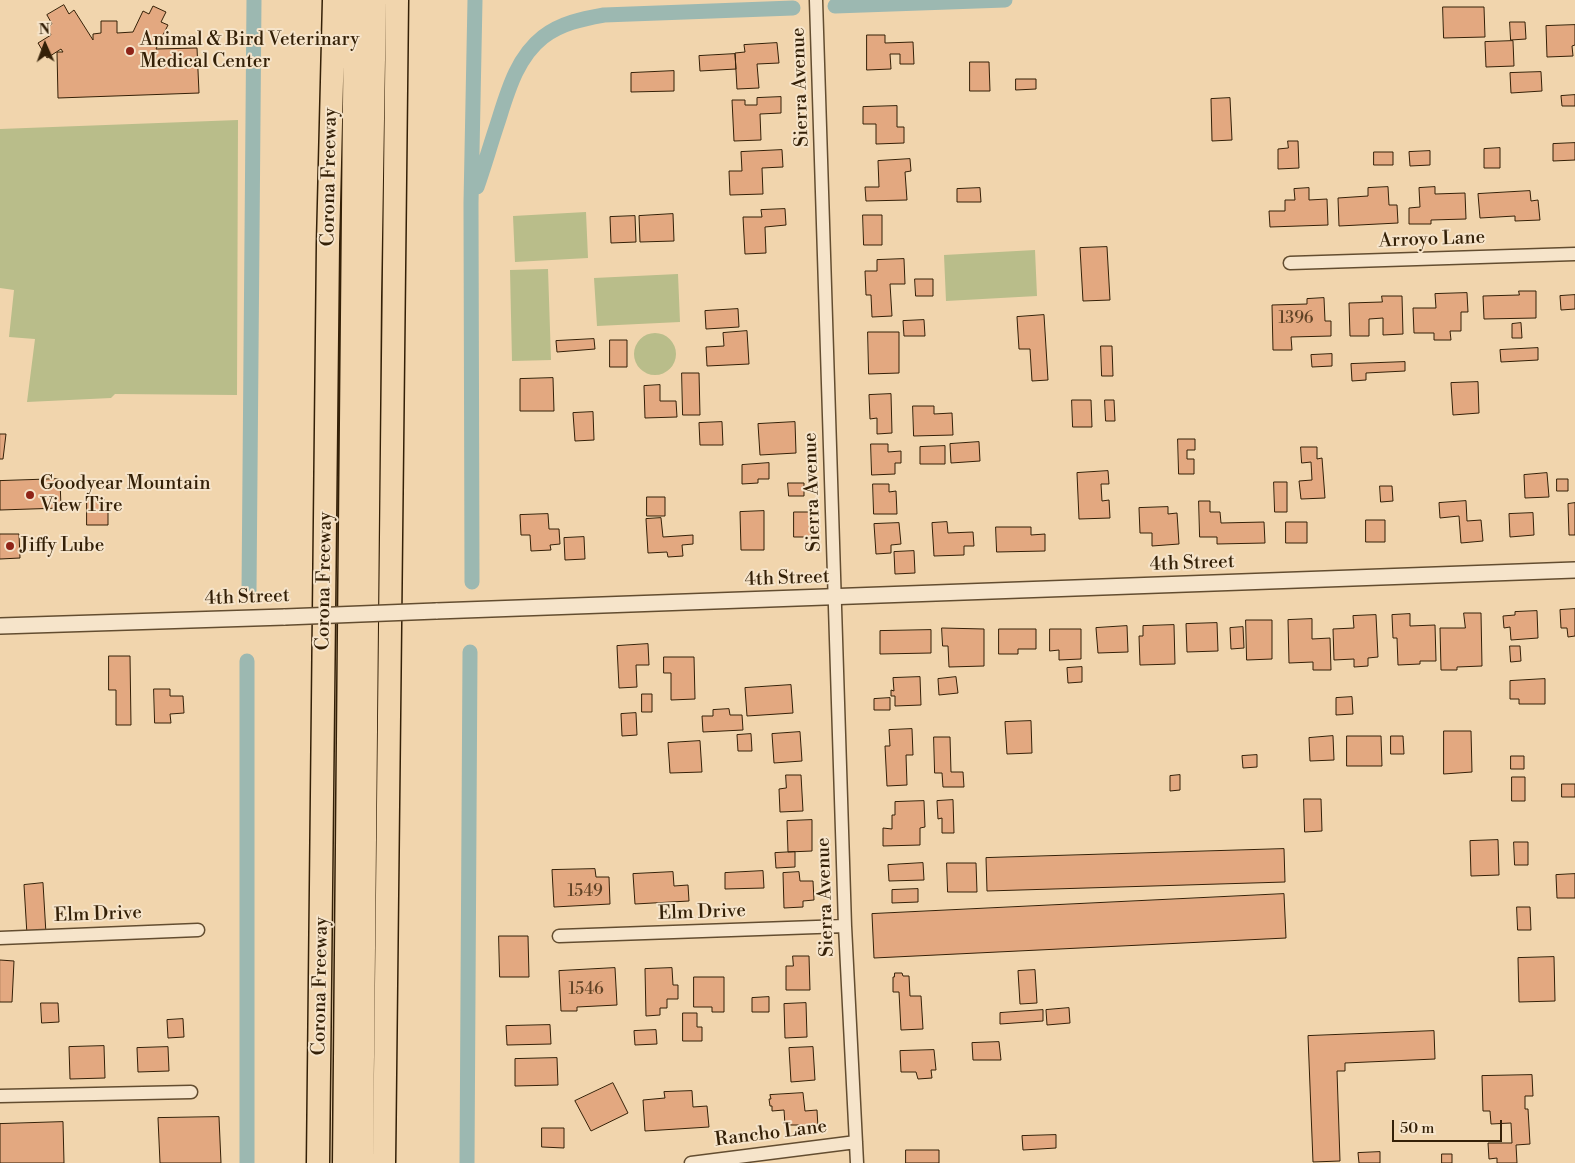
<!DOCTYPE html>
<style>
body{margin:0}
#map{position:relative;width:1575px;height:1163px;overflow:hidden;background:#f1d5ad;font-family:"Libre Bodoni",serif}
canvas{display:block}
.north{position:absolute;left:20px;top:20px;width:50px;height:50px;-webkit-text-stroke:4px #f6e4ca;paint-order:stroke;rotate:358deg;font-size:14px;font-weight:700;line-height:20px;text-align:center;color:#342007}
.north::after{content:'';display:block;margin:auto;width:18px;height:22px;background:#342007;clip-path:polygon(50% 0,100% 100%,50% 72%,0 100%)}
.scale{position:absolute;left:1392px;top:1120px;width:110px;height:22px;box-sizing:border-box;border:2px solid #342007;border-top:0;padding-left:6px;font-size:15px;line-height:18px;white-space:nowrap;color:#342007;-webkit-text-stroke:4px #f6e4ca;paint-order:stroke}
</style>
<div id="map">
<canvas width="1575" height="1163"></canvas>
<div class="north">N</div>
<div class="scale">50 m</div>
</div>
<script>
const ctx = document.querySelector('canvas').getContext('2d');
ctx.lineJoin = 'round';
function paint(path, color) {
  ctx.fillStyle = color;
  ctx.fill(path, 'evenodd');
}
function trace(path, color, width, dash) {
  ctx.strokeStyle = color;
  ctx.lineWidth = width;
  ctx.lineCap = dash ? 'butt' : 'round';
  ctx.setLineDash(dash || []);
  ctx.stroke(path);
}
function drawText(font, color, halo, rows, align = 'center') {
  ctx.font = font + ' "Libre Bodoni",serif';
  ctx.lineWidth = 4;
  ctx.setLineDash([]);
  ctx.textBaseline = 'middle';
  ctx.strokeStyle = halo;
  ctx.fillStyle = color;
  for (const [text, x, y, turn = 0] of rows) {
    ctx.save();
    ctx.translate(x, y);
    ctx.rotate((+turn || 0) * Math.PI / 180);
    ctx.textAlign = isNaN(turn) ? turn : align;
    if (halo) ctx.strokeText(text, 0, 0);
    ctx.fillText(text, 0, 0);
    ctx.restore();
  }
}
const green = new Path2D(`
 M238,120L237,395L115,394L111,398L27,402L35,339L9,337L14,290L0,288V129Z
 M586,212L588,258L515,262L513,216Z
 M1035,250L1037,296L946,301L944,255Z
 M548,269L551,360L512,361L510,270Z
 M678,274L680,322L597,326L594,278Z
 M634 354a21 21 0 1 1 42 0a21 21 0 1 1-42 0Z`);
const canal = new Path2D(`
 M835,6L1005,0
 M477,187C484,167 490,146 497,125C507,94 516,58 543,37C561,23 582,19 604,15L793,8
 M472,582L471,203L475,0
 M249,591L254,0
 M247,661V1163
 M467,1163L470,652`);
const building = new Path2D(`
 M64,5L69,14L74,10L93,40V34L101,33V21H117V33L133,32L143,11L149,14L153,6L166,12L161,22L168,25L156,49L197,48L199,93L58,98L57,52H63L61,49L47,58L38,43L51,35L47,28L52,24L47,15Z
 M1443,7H1484L1485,37L1444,38Z
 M1510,22H1525L1526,39L1511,40Z
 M1575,25V45L1572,46L1573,56L1547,57L1546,26Z
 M867,35H885V43L913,42L914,64H900V54H890L891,69L867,70Z
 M1513,41L1514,66L1486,67L1485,42Z
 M777,43L779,63L757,64L759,88L737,89L735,53L745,52L744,45Z
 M735,54L736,69L700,71L699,56Z
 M970,62H989L990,91H970Z
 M674,71V91L631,92V73Z
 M1541,72L1542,91L1511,93L1510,73Z
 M1016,79H1036V89L1016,90Z
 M1575,95V106H1562L1561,96Z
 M781,97V113L760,114L761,140L734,141L732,100H745V105H757V98Z
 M1230,98L1232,140L1212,141L1211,99Z
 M897,106V127H904V143L876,144V124H863V107Z
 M1288,141H1298L1299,168L1278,169V149L1288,148Z
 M1575,143V160L1553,161V144Z
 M1500,148V168H1484V149Z
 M782,150L783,167L762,168L763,194L730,195L729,171H742L741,152Z
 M1430,151V165L1410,166L1409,152Z
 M1374,152H1393V165H1374Z
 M910,159L911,171L905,172L907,200L866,201L865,187H879L878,161Z
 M1388,187L1389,205H1397L1398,223L1339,226L1338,198L1368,196V188Z
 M1435,187V194L1465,193L1466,219L1431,220V224H1409V208L1420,207L1419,188Z
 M980,188L981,202H957V189Z
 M1309,188V200L1327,199L1328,225L1270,227L1269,211H1285V200H1295L1294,189Z
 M1530,191L1531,201L1538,200L1540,220L1515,221V216L1480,218L1478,194Z
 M785,209L786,225L765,227L766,253L745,254L743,217H762L761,210Z
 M673,214L674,241L640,242L639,216Z
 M863,215H882V245H864Z
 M635,216L636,242L611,243L610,217Z
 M1107,247L1110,300L1083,301L1080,248Z
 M904,259L905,284H890L892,316L872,317L871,295H866L865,271H877V260Z
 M915,279H933V296H916Z
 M1519,291H1536V318L1484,319L1483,296L1519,295Z
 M1467,293L1468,312H1461V331H1450L1451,340H1434V333H1414L1413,308H1436L1435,294Z
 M1575,295V309L1561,310L1560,296Z
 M1382,296H1402L1403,334L1383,335V318L1369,319V336H1350L1349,303L1382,302Z
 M1324,298L1325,321H1331V336L1291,337L1292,350H1273L1272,305L1307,304V299Z
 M738,309L739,327L706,329L705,311Z
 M1044,315L1048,380L1032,381L1030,349H1019L1017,317Z
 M924,320L925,336H904L903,321Z
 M1521,323L1522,338H1512V324Z
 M747,331L749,364L707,366L706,347L724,346L723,333Z
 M868,332H899V373L869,374Z
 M594,339L595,349L557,352L556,341Z
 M610,340H627V367H610Z
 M1101,346H1112L1113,376H1102Z
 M1538,348V360L1501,362L1500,350Z
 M1332,354V366L1312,367L1311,355Z
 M1405,362V371L1366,373V380L1352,381L1351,364Z
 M682,373H699L700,415H683Z
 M553,378L554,411H520V379Z
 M1478,382L1479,413L1453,415L1451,383Z
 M660,385V401H676L677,417L645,418L644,386Z
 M891,394L892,433L877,434V418L870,419L869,395Z
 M1072,400H1091L1092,427H1073Z
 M1105,400H1114L1115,421H1106Z
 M913,406H934V414L952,413L953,435L914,436Z
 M593,412L594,440L575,441L573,413Z
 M722,422L723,445H700L699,423Z
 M795,422L796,453L760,455L758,424Z
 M0,434H6L3,459H0Z
 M1178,439H1195V450H1187V459H1194V474H1179Z
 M979,442L980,461L951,463L950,444Z
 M871,444H888V452L901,451V463H895V474L872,475Z
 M945,446V464H920V447Z
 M1301,447H1317V459L1322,458L1325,498L1301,499L1299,481L1312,480L1311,462L1302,463Z
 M769,463V479H758V483L742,484V465Z
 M1108,471L1109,484H1101L1102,501L1109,500L1110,518L1079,519L1077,473Z
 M1547,473L1549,497L1525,498L1524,475Z
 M60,479L61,508L0,510V481Z
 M1557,479H1568V491H1557Z
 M1274,482H1287V512H1275Z
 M788,483H804V496H789Z
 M873,484H889V492L896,491L897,514H874Z
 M1380,486H1392L1393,501L1381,502Z
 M647,497H665V516H647Z
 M87,500H105V507H108V525H87Z
 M1199,501H1210V512H1220L1221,523L1264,522L1265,543L1217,544V537H1200Z
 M1466,501L1467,521L1481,520L1483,541L1461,543L1459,516L1440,518L1439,503Z
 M1575,503V535H1569L1568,504Z
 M1168,507V514L1177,513L1179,544L1152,546V533H1140L1139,508Z
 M764,511V550H741L740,512Z
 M794,512H811V537H794Z
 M1533,513L1534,535L1510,537L1509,514Z
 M548,514L549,529H559L560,544L550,545L551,550L531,551L530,535H521L520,515Z
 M661,518L663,537L693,535V544L682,545L683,556L668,557L667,552L648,553L646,519Z
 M1366,520H1385V542H1366Z
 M947,522L948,533L973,532L974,546H964V555L934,556L932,523Z
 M1286,522H1307V543H1286Z
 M899,523L901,544L891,545V553L876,554L874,524Z
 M996,527H1031V535L1045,534V551L997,552Z
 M0,534H19L20,558L0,559Z
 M584,537L585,559L565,560L564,538Z
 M914,551L915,573L895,574L894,552Z
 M1575,609V636L1568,637L1567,628H1561L1560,610Z
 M1537,611L1538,638L1511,640L1510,627L1504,628L1503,616L1515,615V612Z
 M1464,613H1481L1482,666L1457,667V670H1441L1440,628H1465Z
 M1410,614V626L1435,625L1436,661H1420V664L1398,665L1397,638H1393L1392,615Z
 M1376,615L1378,657L1368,658V666L1354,667V659L1334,660L1333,629L1354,628L1353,616Z
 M1312,619V639L1330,638L1331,670H1313V662L1289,663L1288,620Z
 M1246,620H1272V659L1247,660Z
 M1217,623L1218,651L1187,652L1186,624Z
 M1174,625L1175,664L1140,665L1139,636H1143V626Z
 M1127,626L1128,652L1098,653L1096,628Z
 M1243,627L1244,648L1231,649L1230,628Z
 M942,628L984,629V666L949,667L948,646H943Z
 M999,629H1036V649H1018V654H999Z
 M1050,629H1081V659L1059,660V650L1050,651Z
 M931,630V653L880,654V631Z
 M648,644L649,665H636L637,687L619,688L617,646Z
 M1510,646H1520L1521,661L1511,662Z
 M109,656H130L131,725H116V690H109Z
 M664,657H694L695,699L671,700V673H664Z
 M1082,667V682L1068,683L1067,668Z
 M920,677L921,705L895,706V696H891V690L894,691L893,678Z
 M956,677L958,693L939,695L938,679Z
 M1545,679V704H1519V699H1510V681Z
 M791,685L793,713L747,716L745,688Z
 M154,689H170V696H183L184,713L170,714L171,723H155Z
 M642,694H652V712H642Z
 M1352,697L1353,714L1336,715V698Z
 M890,698V710H874V699Z
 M729,709L730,715H742L743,730L703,732L702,716H713V710Z
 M636,713L637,735L622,736L621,714Z
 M1031,721L1032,753L1007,754L1005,722Z
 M912,729L913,755H906L907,785L887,786L885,746H890L889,730Z
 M1444,731H1471L1472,772L1444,774Z
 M800,732L802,761L774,763L772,734Z
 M751,734L752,751H738L737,735Z
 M1333,736L1334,760L1310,761L1309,738Z
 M1347,736H1381L1382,766H1347Z
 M1391,736H1403L1404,754H1391Z
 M934,737H950L951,772H963L964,787H943L942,773H935Z
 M700,741L702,772L670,773L668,743Z
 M1257,755V767L1243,768L1242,756Z
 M1511,756H1524V769H1511Z
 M786,775H801L803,811L780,812L779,789L786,788Z
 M1180,775V790L1170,791V776Z
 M1512,777H1525V801H1512Z
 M1562,784H1575V797H1562Z
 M1304,799H1321L1322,831L1305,832Z
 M953,800L954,833H942V818L938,819L937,801Z
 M924,801L925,827L920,828V845L883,846V828L892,829V815H895V802Z
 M812,820V851L788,852L787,821Z
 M1498,840L1499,875L1471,876L1470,841Z
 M1514,842H1528V865H1515Z
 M1284,849L1285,882L987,891L986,858Z
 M795,852V867L776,868L775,853Z
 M923,863L924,880L889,881L888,865Z
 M947,863H976L977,892H948Z
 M595,869L596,877H609L610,904L554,907L552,870Z
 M763,871L764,888L725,889V873Z
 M673,872L674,886L688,885L689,901L635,904L633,874Z
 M799,872L800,881H813L814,900L803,901V907L784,908L783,873Z
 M1575,874V898H1557L1556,875Z
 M43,883L46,934L27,935L24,885Z
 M918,889V902L892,903V890Z
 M1284,894L1286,938L874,958L872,914Z
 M1517,907H1530L1531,930H1518Z
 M499,936H528L529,977H500Z
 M793,956H809L810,990H786V966H793Z
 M1554,957L1555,1001L1519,1002L1518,958Z
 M0,960L14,961L12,1002H0Z
 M615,968L617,1005L577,1007V1011H561L559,971Z
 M672,968L673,985H678V999H667V1008H660V1015L646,1016L645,969Z
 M1035,970L1037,1003L1020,1004L1018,971Z
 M895,973H902L903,976H909L910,996H921L923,1029L901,1030L899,992H893V977H894Z
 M694,977H724V1012H712V1007H694Z
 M769,997V1012H752V998Z
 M41,1003H58L59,1022L42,1023Z
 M806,1003L807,1037L785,1038L784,1004Z
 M1069,1008L1070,1023L1047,1025L1046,1010Z
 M1043,1010V1021L1000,1024V1013Z
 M683,1013H697V1027H702V1041H683Z
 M183,1019L184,1037L168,1038L167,1020Z
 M550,1025L551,1044L507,1045L506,1026Z
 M656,1030L657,1044L635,1045L634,1031Z
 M1434,1031L1435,1059L1345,1063V1071H1337L1340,1161L1313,1162L1308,1036Z
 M999,1042L1001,1060H973L972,1043Z
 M104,1046L105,1078L70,1079L69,1047Z
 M168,1047L169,1071L138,1072L137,1048Z
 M813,1047L815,1080L791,1082L789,1048Z
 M934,1050L936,1070H931L932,1078L918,1079L916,1072H901L900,1051Z
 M557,1058L558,1085L515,1086V1059Z
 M1532,1075L1533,1096H1525V1109H1528L1530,1144L1516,1145L1517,1163H1497V1158L1489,1159L1488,1143H1512L1511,1123L1491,1124L1490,1111H1483L1482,1076Z
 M613,1083L628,1113L591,1131L575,1101Z
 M692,1091L693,1107L707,1106L709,1127L645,1131L643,1100L665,1098L664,1092Z
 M803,1093L805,1111L817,1110L818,1128H803V1125H785L784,1110L772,1111V1106H770L769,1099H771L770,1095Z
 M219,1117L221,1163H160L158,1118Z
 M63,1122L64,1163H0V1124Z
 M542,1128H564V1148L542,1147Z
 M1056,1135V1148L1023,1150L1022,1136Z
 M906,1150H939V1163H906Z
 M1380,1152V1163H1359L1358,1153Z
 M1442,1154H1452V1163H1442Z`);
const minor = new Path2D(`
 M816,0L845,926L857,1163
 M1290,263L1575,254
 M559,936L845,926
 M0,938L198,930
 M0,1096L191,1092
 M691,1163L856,1142`);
const tertiary = new Path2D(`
 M436,611L1575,570
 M0,626L285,617`);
const motorway = new Path2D(`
 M318,1163L328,244L334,0
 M344,1163L355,0
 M362,1163L370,297L375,0
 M384,1163L397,0`);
const tertiaryBridge = new Path2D(`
 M285,617L436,611`);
const markers = [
 [130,51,5,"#8f2418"],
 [30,495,5,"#8f2418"],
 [10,546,5,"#8f2418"]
];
const numberNames = [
 ["1396",1296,319],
 ["1549",585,892],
 ["1546",586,990]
];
const poiNames = [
 ["Animal & Bird Veterinary",140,40],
 ["Medical Center",140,62],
 ["Goodyear Mountain",40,484],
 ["View Tire",40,506],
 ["Jiffy Lube",20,546]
];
const streetNames = [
 ["Sierra Avenue",801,87,-92],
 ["Corona Freeway",330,177,-89],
 ["Arroyo Lane",1432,240,-2],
 ["Sierra Avenue",813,492,-92],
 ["4th Street",1192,564,-2],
 ["4th Street",787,579,-2],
 ["Corona Freeway",325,581,-89],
 ["4th Street",247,598,-2],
 ["Sierra Avenue",826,897,-92],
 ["Elm Drive",702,913,-2],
 ["Elm Drive",98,915,-2],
 ["Corona Freeway",321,986,-89],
 ["Rancho Lane",771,1134,-7]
];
paint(green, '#b9bd8a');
trace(canal, '#9cb8b1', 15);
paint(building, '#e3a880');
trace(building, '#342007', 1);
trace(minor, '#634d30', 15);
trace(tertiary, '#634d30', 18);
trace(motorway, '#342007', 25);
trace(minor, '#f6e4ca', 12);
trace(tertiary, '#f6e4ca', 15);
trace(motorway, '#f1d5ad', 22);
trace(tertiaryBridge, '#634d30', 18, []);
trace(tertiaryBridge, '#f6e4ca', 15);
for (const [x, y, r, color] of markers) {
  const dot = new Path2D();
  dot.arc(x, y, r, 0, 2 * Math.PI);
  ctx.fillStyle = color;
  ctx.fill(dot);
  trace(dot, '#f6e4ca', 2);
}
drawText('16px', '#604225', null, numberNames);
drawText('19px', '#342007', '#f6e4ca', poiNames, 'left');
drawText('19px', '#342007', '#f6e4ca', streetNames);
</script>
